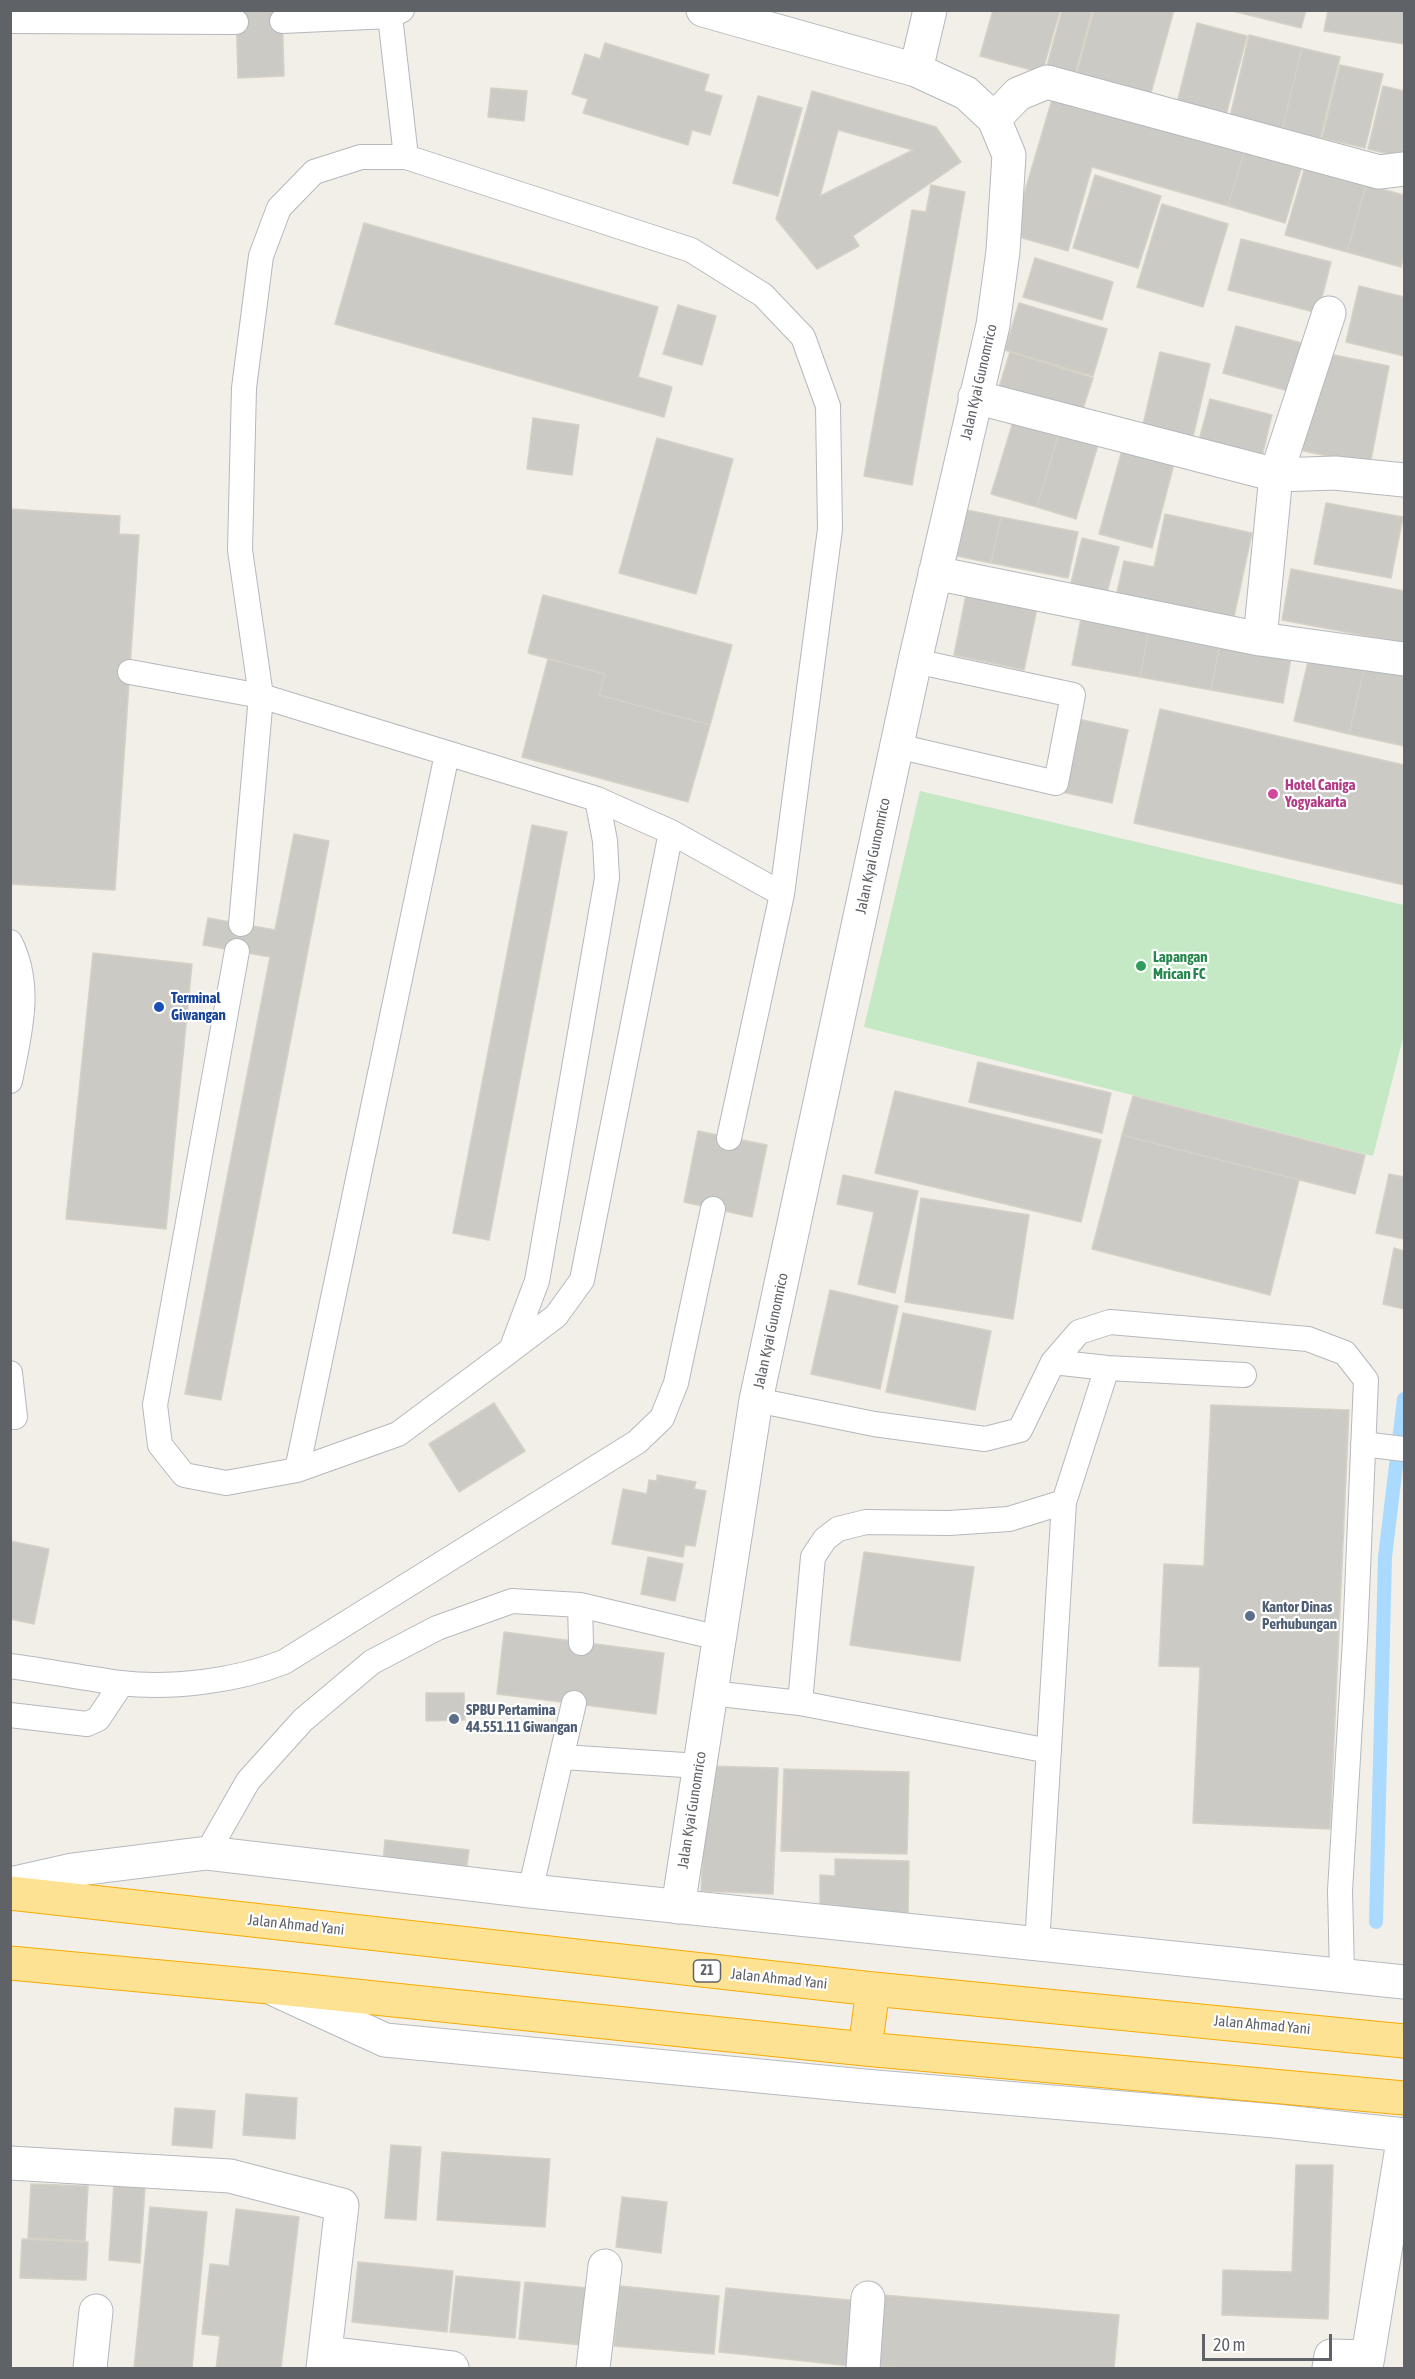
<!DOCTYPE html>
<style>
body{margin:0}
#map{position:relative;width:1415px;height:2379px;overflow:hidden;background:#f1efe8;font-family:"Asap Condensed",sans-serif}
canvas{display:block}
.frame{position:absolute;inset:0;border:12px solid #5f6368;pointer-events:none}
.scale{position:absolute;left:1202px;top:2334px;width:130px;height:27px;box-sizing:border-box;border:3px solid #5f6368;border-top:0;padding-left:8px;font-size:18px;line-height:21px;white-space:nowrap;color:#5f6368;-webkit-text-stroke:4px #fff;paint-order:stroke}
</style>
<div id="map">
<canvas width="1415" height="2379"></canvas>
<div class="frame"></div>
<div class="scale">20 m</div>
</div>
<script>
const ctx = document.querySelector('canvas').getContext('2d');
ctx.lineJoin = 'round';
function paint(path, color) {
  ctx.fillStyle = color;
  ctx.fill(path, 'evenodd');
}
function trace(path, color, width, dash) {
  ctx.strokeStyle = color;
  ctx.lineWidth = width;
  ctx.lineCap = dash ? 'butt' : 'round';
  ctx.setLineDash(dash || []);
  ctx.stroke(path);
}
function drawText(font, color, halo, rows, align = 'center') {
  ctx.font = font + ' "Asap Condensed",sans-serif';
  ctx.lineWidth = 4.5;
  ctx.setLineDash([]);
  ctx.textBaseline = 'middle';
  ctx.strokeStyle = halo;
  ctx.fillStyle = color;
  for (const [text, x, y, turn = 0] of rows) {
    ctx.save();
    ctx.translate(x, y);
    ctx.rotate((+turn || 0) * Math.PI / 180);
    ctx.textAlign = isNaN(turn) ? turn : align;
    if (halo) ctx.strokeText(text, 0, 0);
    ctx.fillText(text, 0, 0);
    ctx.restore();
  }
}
const green = new Path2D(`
 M920,791L1404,905V1034L1373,1156L864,1027Z`);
const stream = new Path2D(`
 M1376,1922L1385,1557L1404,1399`);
const building = new Path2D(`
 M236,10H282L284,76L238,78Z
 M993,10H1060L1042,73L980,56Z
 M1062,10L1092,11L1073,81L1045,73Z
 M1094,10H1174L1149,100L1075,80Z
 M1229,10H1306L1301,28Z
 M1328,10H1404V44L1324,31Z
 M1197,23L1247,36L1226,115L1177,103Z
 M1249,35L1302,48L1282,130L1230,117Z
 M605,43L709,75L704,91L722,96L710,135L692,130L688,145L583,113L588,99L572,94L585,54L600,59Z
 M1302,48L1340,57L1320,139L1282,130Z
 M1340,65L1383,74L1365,148L1322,138Z
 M1056,86L1247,142L1228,206L1092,167L1068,251L1012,235Z
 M1383,86L1404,91V158L1368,149Z
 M491,88L527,91L524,121L488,117Z
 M812,91L936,127L961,162L853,236L859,246L817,269L776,219ZM838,130L913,150L820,196Z
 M758,96L802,108L778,196L733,183Z
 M1247,142L1304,159L1285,223L1228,206Z
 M1305,167L1366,185L1347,252L1285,235Z
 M1095,175L1161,196L1138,268L1073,248Z
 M931,185L965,192L912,485L864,476L912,210L926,212Z
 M1366,185L1404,195V255L1401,267L1347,252Z
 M1162,204L1228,224L1203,307L1137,287Z
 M364,223L658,307L638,377L672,387L664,417L335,324Z
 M1241,239L1331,262L1318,313L1228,290Z
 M1035,258L1113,282L1102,320L1023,297Z
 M1359,286L1404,297V356L1346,342Z
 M1019,303L1107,329L1093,376L1005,350Z
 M678,305L716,316L702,365L663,354Z
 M1236,326L1306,344L1292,392L1223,373Z
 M1010,352L1093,378L1079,421L996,397Z
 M1160,352L1210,364L1192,441L1142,429Z
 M1319,352L1389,366L1370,465L1299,450Z
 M1210,399L1272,415L1260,465L1197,448Z
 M1016,412L1061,426L1037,507L991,494Z
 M533,418L579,425L572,475L527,469Z
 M1061,426L1100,438L1076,519L1037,507Z
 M657,438L733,459L696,594L619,573Z
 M1122,450L1174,464L1152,548L1099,534Z
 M1326,503L1403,517L1391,578L1314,564Z
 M10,509L120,516L119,534L139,535L115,890L10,884Z
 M967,510L1001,517L991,563L957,556Z
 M1165,514L1252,533L1232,626L1115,601L1124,561L1154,567Z
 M1001,517L1078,532L1068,578L991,563Z
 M1082,538L1119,547L1104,604L1068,595Z
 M1291,569L1404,591V643L1282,620Z
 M968,585L1039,599L1024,670L954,655Z
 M543,595L732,645L710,725L599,695L605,674L528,653Z
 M1083,608L1151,620L1140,677L1072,665Z
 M1151,620L1222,634L1211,690L1140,677Z
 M1222,634L1293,647L1283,703L1211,690Z
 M1311,649L1366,661L1349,734L1294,721Z
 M548,659L605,674L599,695L710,725L688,802L522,757Z
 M1366,661L1404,670V746L1349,734Z
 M1160,709L1404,765V885L1134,823Z
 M1078,719L1128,730L1112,803L1062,792Z
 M532,825L567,832L489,1240L453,1233Z
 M294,834L329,841L221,1400L185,1394L270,957L203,945L208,918L275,930Z
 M93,953L192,964L166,1229L66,1219Z
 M978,1062L1111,1093L1102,1133L969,1102Z
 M895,1091L1101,1140L1081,1222L875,1173Z
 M1133,1096L1365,1155L1355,1194L1122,1135Z
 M698,1131L767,1145L752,1217L684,1202Z
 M1122,1135L1299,1180L1270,1295L1092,1249Z
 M1389,1174L1404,1177V1239L1376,1233Z
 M843,1175L918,1191L895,1293L858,1284L874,1212L837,1204Z
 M921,1198L1029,1215L1013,1319L905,1302Z
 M1394,1248L1404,1251V1309L1383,1304Z
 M830,1290L898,1306L880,1389L811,1374Z
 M903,1313L991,1331L975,1410L886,1392Z
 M494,1403L525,1451L459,1492L429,1444Z
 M1211,1405L1349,1410L1330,1829L1193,1823L1200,1667L1159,1666L1164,1564L1204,1566Z
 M657,1475L696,1482L694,1489L706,1491L695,1546L685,1545L683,1557L612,1544L623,1489L647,1494L649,1480L657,1481Z
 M10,1541L49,1549L34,1624L10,1619Z
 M864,1552L974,1567L960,1661L850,1645Z
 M648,1557L683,1564L675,1601L641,1594Z
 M504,1632L664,1653L656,1714L497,1694Z
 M426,1693H464L465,1720L426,1721Z
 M707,1766L778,1768L773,1894L701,1891Z
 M784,1769L909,1772L907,1854L781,1851Z
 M385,1840L469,1850L466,1873L383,1863Z
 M835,1859L909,1861L908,1913L834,1911L835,1905H820V1875L835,1876Z
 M246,2094L297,2098L295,2139L243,2135Z
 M175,2108L215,2111L212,2148L172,2145Z
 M391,2145L421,2147L416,2220L385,2218Z
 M442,2152L550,2159L545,2227L437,2220Z
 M1296,2165H1333L1328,2319L1222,2315L1223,2270L1292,2272Z
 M31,2184L88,2186L85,2241L28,2238Z
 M114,2184L145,2187L140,2263L109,2260Z
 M622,2197L667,2202L661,2253L616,2247Z
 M150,2207L207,2212L192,2368H134Z
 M236,2209L299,2217L281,2368H216L220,2336L202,2334L210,2264L229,2266Z
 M22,2239L88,2242L86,2280L20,2278Z
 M358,2262L453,2271L447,2332L352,2322Z
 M456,2276L520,2282L515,2338L450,2332Z
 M525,2282L587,2288L582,2345L519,2339Z
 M620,2286L719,2296L714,2354L614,2346Z
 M726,2288L859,2301L851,2366L719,2352Z
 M883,2295L1119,2315L1114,2368H908L877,2366Z`);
const lane = new Path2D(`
 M390,16L406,157
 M10,21L236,22
 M282,21L390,16L402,10
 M130,672L261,696L597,799L671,832L782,894
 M897,746L1056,783L1073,695L915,661
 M241,924L261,696L240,550L244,388L261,256L279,208L314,172L361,157H406L691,250L763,295L803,337L828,406L830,529L782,894L729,1138
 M10,942C33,987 19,1035 10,1081
 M237,951L155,1405L160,1445L184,1475L226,1483L297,1470L398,1434L511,1350L537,1281L607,878L605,841L597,799
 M511,1350L556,1316L582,1280L671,832
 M1053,1362L1107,1368L1244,1375
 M10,1373L15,1417
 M756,1400L874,1424L985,1439L1020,1430L1053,1362L1079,1332L1110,1322L1308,1339L1345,1353L1366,1380L1355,1640L1340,1891L1342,1974
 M1363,1444L1404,1449
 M297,1470L447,754
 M580,1605L581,1643
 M10,1666C47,1671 84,1678 120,1683C171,1689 236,1681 284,1662L637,1442L662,1418L676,1383L713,1209
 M711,1693L800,1703L1049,1751
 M800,1703L813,1557L825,1539L838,1529L866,1522L949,1523L1009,1519L1064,1502L1107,1368
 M10,1715L87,1724L98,1719L122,1683
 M563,1757L699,1766
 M207,1853L248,1781L303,1720L372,1662L437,1628L512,1601L580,1605L719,1638
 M530,1891L574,1703
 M1037,1945L1064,1502`);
const street = new Path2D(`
 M916,70L930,10
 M994,119L1018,94L1047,82L1379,172L1404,169
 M975,397L1276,475L1335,473L1404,480
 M935,573L1260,639L1404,659
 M1260,639L1276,475L1329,313
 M678,1907L756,1400L915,661L993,325L1003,251L1009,155L994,119L966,93L916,70L703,10
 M10,2163L230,2176L342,2205L323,2368
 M325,2353L452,2368
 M90,2368L96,2311
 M593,2368L605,2266
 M863,2368L868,2298
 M1329,2368L1331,2356L1368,2357
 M1366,2368L1404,2135`);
const secondary = new Path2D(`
 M10,1884L72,1870L207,1853L530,1891L1404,1982
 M276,1990L385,2040L864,2086L1275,2121L1404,2135`);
const highway = new Path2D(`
 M10,1893L873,1989L1404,2041
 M10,1963L269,1987L865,2049L1404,2098
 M865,2049L873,1989`);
const markers = [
 [1273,794,6,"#d1479c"],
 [1141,966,6,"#2e9e5b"],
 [159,1007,6,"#1a4fb4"],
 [1250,1616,6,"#5c6f8a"],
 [454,1719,6,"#5c6f8a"]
];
const shields = [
 [707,1971,27]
];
const shieldNames = [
 ["21",707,1971]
];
const streetNames = [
 ["Jalan Kyai Gunomrico",979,382,-77],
 ["Jalan Kyai Gunomrico",873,856,-78],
 ["Jalan Kyai Gunomrico",771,1331,-78],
 ["Jalan Kyai Gunomrico",692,1810,-81],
 ["Jalan Ahmad Yani",296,1925,6],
 ["Jalan Ahmad Yani",779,1979,6],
 ["Jalan Ahmad Yani",1262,2025,5]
];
const hotelNames = [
 ["Hotel Caniga",1285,785],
 ["Yogyakarta",1285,802]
];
const leisureNames = [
 ["Lapangan",1153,957],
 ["Mrican FC",1153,974]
];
const transitNames = [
 ["Terminal",171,998],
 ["Giwangan",171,1015]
];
const serviceNames = [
 ["Kantor Dinas",1262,1607],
 ["Perhubungan",1262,1624],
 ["SPBU Pertamina",466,1710],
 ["44.551.11 Giwangan",466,1727]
];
paint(green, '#c5e8c5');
trace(stream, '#aadaff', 14);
paint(building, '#cccac5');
trace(building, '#d6d1c6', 1.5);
trace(lane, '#b5b8bc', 26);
trace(street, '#b5b8bc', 35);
trace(secondary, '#b6babf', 35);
trace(highway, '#f9ab00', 35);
trace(lane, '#fff', 24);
trace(street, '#fff', 33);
trace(secondary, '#fff', 33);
trace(highway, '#fde293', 33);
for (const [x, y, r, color] of markers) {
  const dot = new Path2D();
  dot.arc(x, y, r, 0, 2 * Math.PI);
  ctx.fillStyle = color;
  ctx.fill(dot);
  trace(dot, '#fff', 2);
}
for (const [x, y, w] of shields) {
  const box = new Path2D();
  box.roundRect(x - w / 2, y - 11, w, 22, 4.5);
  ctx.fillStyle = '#fff';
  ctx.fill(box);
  trace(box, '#5f6368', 1.5);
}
drawText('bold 14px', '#5f6368', null, shieldNames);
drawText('15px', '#5f6368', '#fff', streetNames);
drawText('bold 15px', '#b23c85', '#fff', hotelNames, 'left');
drawText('bold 15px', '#27864d', '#fff', leisureNames, 'left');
drawText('bold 15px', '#164399', '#fff', transitNames, 'left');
drawText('bold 15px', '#4e5e75', '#fff', serviceNames, 'left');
</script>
